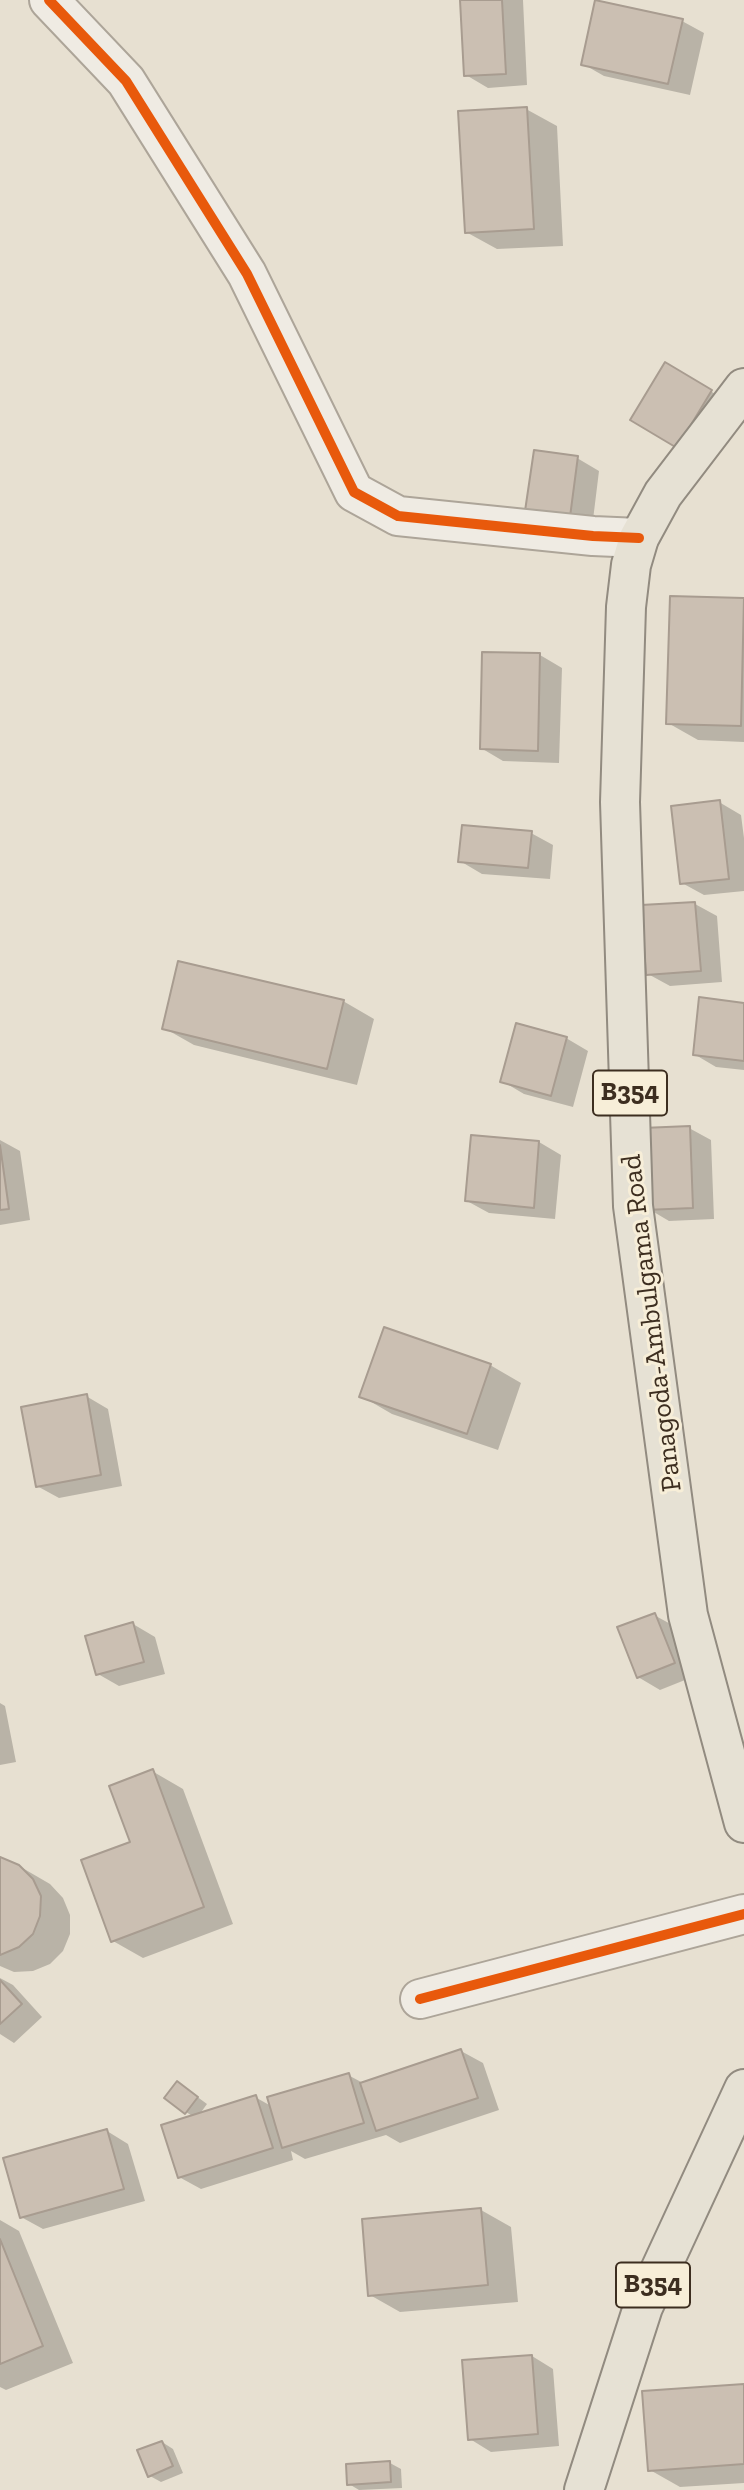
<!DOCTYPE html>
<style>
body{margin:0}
canvas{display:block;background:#e7e0d1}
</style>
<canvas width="744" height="2490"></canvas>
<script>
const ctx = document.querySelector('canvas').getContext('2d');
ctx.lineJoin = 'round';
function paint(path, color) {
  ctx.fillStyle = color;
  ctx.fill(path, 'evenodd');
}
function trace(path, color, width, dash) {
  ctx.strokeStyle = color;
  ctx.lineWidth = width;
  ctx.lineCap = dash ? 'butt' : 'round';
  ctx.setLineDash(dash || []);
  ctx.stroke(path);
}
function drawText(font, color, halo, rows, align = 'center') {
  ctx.font = font + ' "Zilla Slab",serif';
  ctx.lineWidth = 6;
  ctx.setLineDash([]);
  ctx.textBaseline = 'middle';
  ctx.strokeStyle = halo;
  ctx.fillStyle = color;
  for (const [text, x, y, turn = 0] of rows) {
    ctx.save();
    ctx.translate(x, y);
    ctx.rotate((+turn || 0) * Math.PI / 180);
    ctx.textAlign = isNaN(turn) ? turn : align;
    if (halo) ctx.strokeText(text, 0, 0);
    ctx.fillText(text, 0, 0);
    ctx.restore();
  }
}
const shadow = new Path2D(`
 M462,0H523L527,85L488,88L466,75Z
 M682,21L704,33L690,95L604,76L583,64Z
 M526,109L557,126L563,246L497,249L466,232Z
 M665,364L732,404L699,459Z
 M577,458L599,471L592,528L549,523Z
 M672,597L744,599V742L698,740L668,723Z
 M540,655L562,668L559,763L503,761L481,748Z
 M719,802L741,815L744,838V891L704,895L682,883Z
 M531,833L553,845L550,879L482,874L460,861Z
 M695,904L717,916L722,982L670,986L648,974Z
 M343,1001L374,1019L357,1085L194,1045L164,1028Z
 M744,1005V1070L716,1067L694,1054Z
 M566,1038L588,1051L573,1107L524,1094L502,1081Z
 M689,1128L711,1140L714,1219L669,1221L647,1208Z
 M472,1137L539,1142L561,1155L555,1219L489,1213L467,1201Z
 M0,1140L20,1151L30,1220L0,1225Z
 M490,1365L521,1383L498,1450L392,1414L361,1396Z
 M86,1396L108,1409L122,1486L59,1498L37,1486Z
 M654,1615L676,1627L695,1676L660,1690L638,1677Z
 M133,1624L155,1637L165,1674L119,1686L98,1674Z
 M0,1703L5,1706L16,1762L0,1765Z
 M152,1771L183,1789L233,1924L143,1958L113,1941L132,1843Z
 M0,1859L19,1866L50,1884L63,1898L70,1915V1934L63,1951L50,1964L33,1971L14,1972L0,1966Z
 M0,1978L13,1985L42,2017L14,2043L0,2034Z
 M461,2051L483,2063L499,2110L400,2143L386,2135L305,2159L291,2151L293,2160L201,2189L179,2177L194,2117L186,2112L188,2090L207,2104L199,2115L255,2097L271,2106L348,2075L363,2083Z
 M107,2131L128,2144L145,2201L43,2229L21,2217Z
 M481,2210L511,2227L518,2302L400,2312L370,2295Z
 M0,2220L19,2231L73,2363L6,2390L0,2387Z
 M532,2356L553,2369L559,2446L491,2452L470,2439Z
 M744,2386V2483L680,2487L650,2470Z
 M162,2442L173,2449L183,2473L161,2482L150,2476Z
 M390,2463L401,2469L402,2488L359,2490L349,2484Z`);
const building = new Path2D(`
 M460,0H502L506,74L464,76Z
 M595,0L683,19L668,84L581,65Z
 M527,107L534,229L465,233L458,111Z
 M665,362L712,390L677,448L630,420Z
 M534,450L578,456L570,517L525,511Z
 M670,596L744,598L741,726L666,724Z
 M482,652L540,653L538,751L480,749Z
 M720,800L729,879L680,884L671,806Z
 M462,825L532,831L528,868L458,862Z
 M695,902L701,971L646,975L641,905Z
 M178,961L344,1000L327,1069L162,1029Z
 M699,997L744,1003V1061L693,1055Z
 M516,1023L567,1037L551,1096L500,1082Z
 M690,1126L693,1208L645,1210L642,1128Z
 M471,1135L539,1141L534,1208L465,1201Z
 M0,1145L9,1209L0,1210Z
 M384,1327L491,1364L467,1434L359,1397Z
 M87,1394L101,1475L36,1487L21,1407Z
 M655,1613L675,1663L637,1678L617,1627Z
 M133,1622L144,1662L96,1675L85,1636Z
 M153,1769L204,1907L111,1942L81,1860L130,1842L109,1786Z
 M0,1857L19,1865L33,1879L41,1896L40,1916L33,1934L19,1947L0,1955Z
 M0,1980L22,2004L0,2024Z
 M461,2049L478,2098L376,2131L360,2083Z
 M349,2073L364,2123L282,2148L267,2097Z
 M177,2081L198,2097L185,2114L164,2098Z
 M256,2095L273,2148L178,2178L161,2125Z
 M107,2129L124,2189L20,2218L3,2158Z
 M481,2208L488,2285L368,2296L362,2219Z
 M0,2239L43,2346L0,2364Z
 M532,2355L538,2434L468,2440L462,2360Z
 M744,2384V2464L648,2471L642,2391Z
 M162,2441L173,2466L148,2477L137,2450Z
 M390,2461L391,2482L347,2485L346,2464Z`);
const minor = new Path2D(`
 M49,0L126,81L247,274L354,492L398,516L593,536L639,538
 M420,1999L744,1914`);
const major = new Path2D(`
 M744,388L663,494L639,538L631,565L626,607L620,802L633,1206L688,1615L744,1823
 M584,2490L643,2307L744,2089`);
const cycleway = new Path2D(`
 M49,0L126,81L247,274L354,492L398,516L593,536L639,538
 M420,1999L744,1914`);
const shields = [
 [630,1093,74],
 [653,2285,74]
];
const shieldNames = [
 ["B354",630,1093],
 ["B354",653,2285]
];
const streetNames = [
 ["Panagoda-Ambulgama Road",652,1323,-97]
];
paint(shadow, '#0003');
paint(building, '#cbbfb2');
trace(building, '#a89c90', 2);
trace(minor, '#ada599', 42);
trace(major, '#928b80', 42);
trace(minor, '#efebe3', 38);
trace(major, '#e6e1d4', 38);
trace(cycleway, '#e8590c', 10);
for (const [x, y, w] of shields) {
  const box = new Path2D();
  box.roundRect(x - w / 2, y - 22.5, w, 45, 5);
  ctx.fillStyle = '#f7eed8';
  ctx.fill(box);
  trace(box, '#3d2e20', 2);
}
drawText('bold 26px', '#3d2e20', null, shieldNames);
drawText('28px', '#3d2e20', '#f7eed8', streetNames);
</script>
